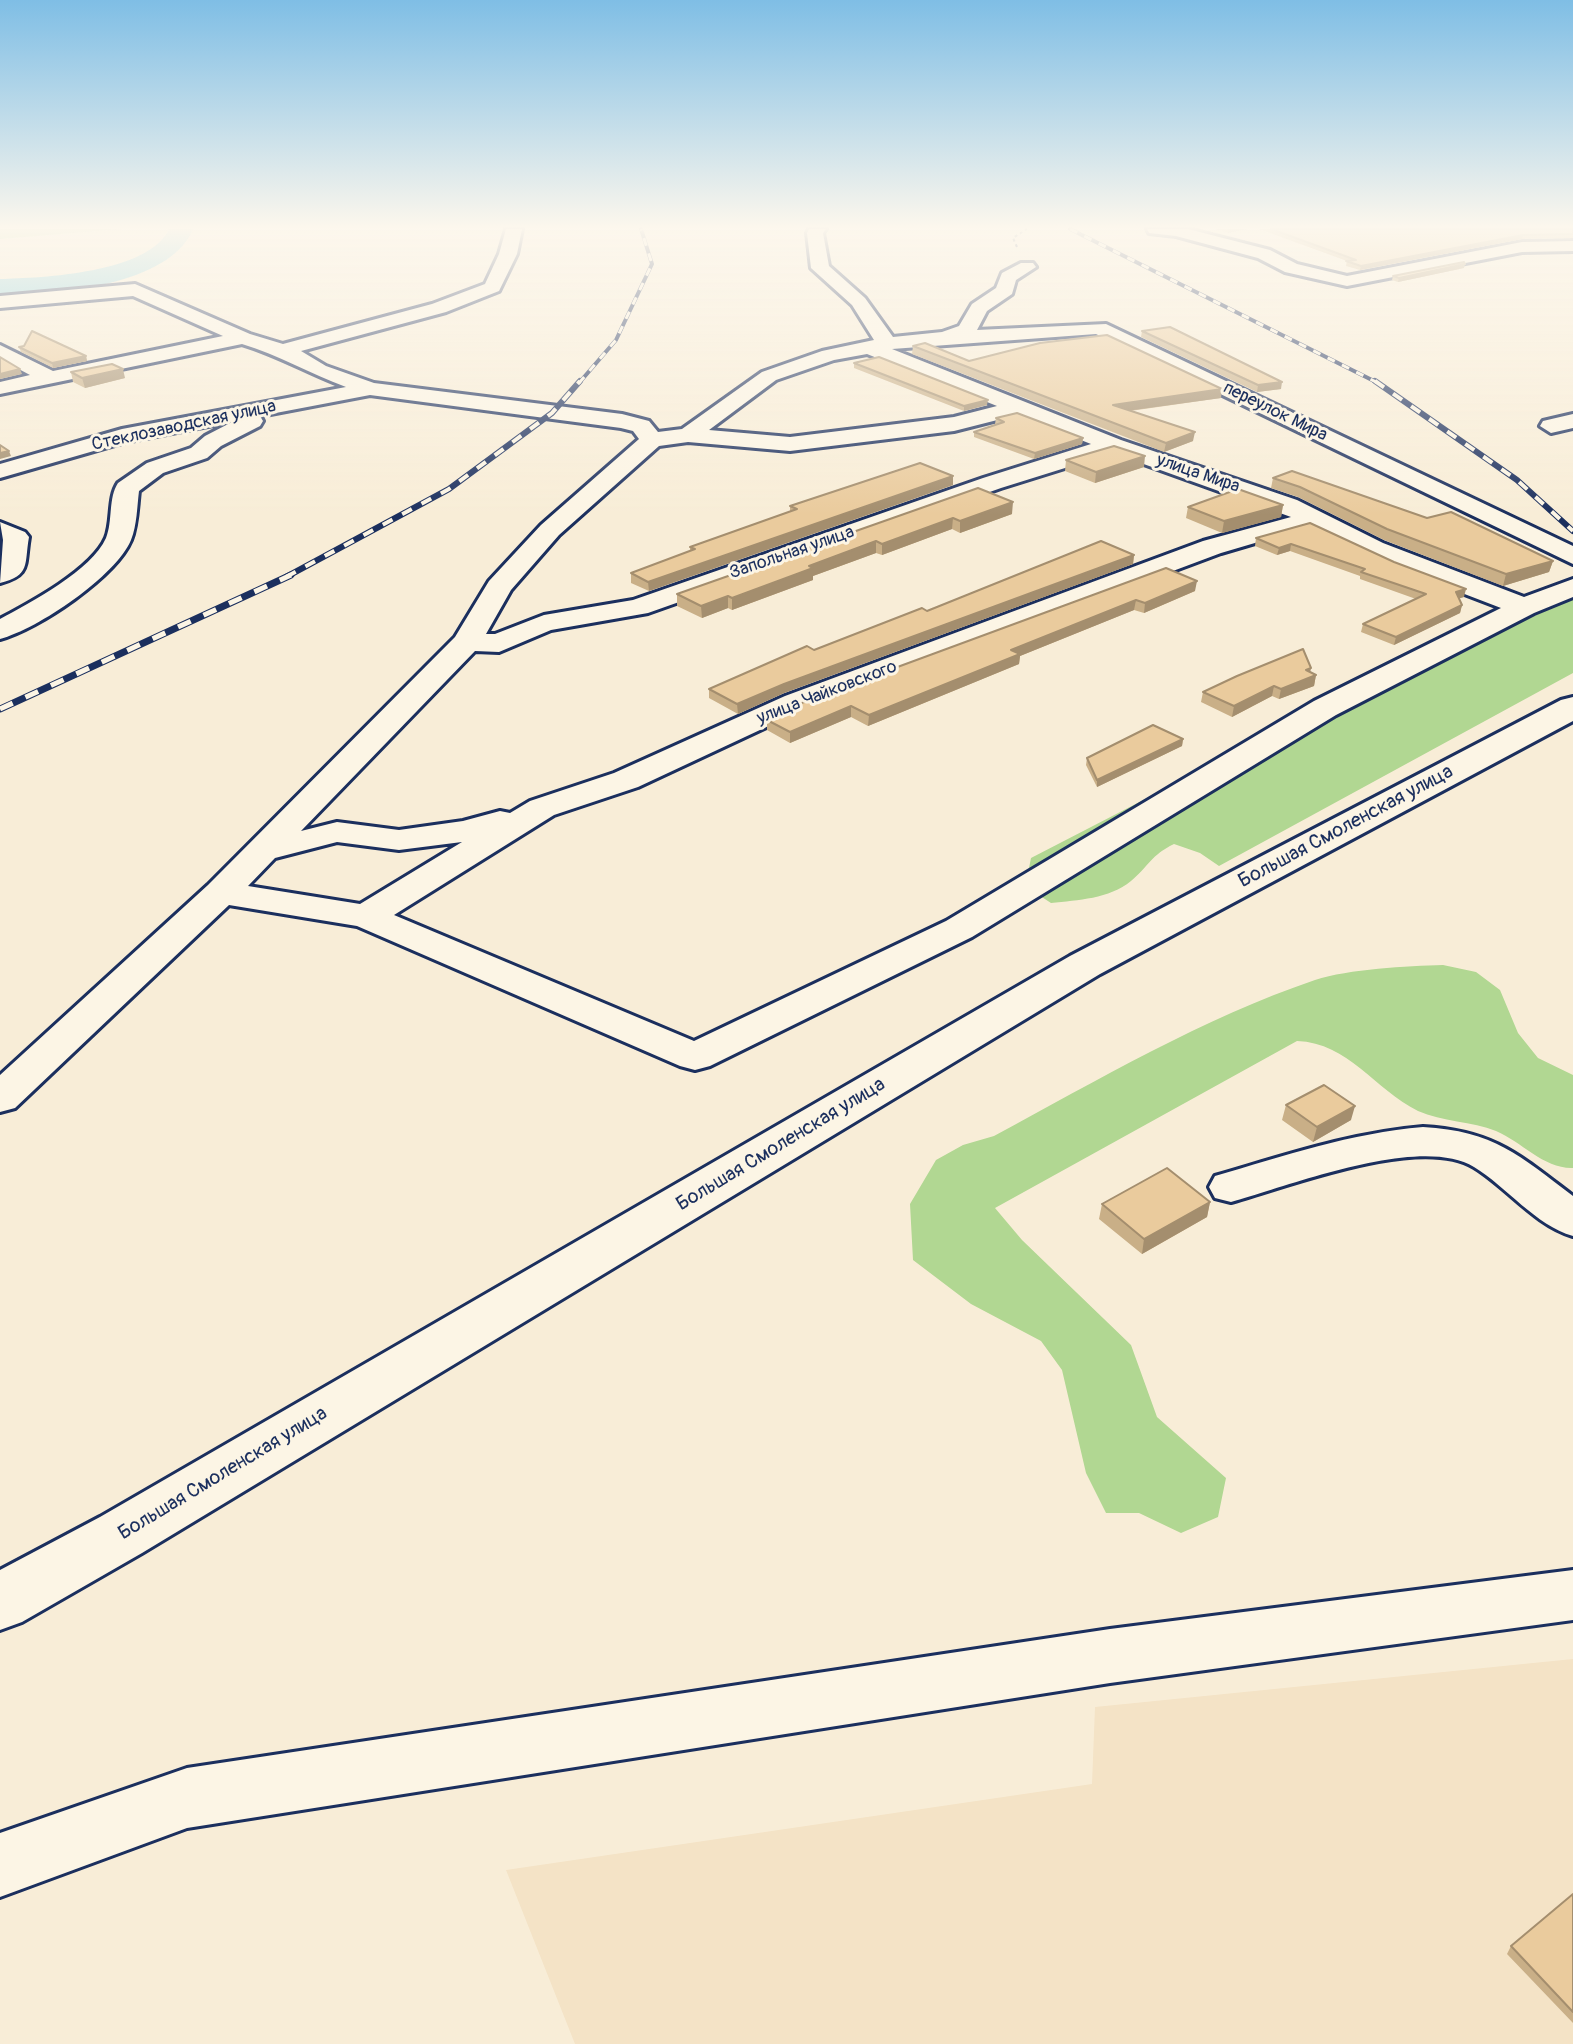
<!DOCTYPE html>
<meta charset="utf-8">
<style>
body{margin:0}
canvas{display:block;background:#f8edd7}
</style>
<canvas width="1573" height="2044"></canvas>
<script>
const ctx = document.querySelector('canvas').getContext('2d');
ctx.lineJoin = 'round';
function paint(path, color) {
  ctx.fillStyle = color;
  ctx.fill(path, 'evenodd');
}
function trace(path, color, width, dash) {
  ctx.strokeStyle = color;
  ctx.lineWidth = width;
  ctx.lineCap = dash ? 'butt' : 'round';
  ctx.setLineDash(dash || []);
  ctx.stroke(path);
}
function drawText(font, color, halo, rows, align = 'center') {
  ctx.font = font + ' Pangolin,sans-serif';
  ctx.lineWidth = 6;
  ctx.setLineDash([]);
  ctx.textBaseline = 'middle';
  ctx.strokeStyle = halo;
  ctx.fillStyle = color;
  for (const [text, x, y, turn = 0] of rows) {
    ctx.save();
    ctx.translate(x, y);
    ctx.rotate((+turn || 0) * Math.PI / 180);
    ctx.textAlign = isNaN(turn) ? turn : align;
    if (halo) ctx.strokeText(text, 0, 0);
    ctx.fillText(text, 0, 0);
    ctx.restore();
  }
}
const built = new Path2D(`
 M1573,1659V2044H575L506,1870L1092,1784L1095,1707Z`);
const green = new Path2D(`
 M0,229H121L0,239Z
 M1573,598V673L1219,866L1200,853L1174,844C1151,855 1149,866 1131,881C1109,899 1078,900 1051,903L1031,890L1028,873L1031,858L1244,748Z
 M1443,965L1476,972L1500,990L1518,1033L1538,1058L1573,1075V1168C1544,1169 1522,1142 1496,1131C1472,1121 1442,1122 1418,1111C1374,1089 1349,1043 1297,1041L995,1208L1022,1240L1131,1345L1157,1417L1226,1478L1218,1517L1181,1533L1139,1513H1106L1086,1473L1062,1370L1041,1341L971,1304L913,1260L910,1204L936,1160L963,1145L994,1136C1098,1080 1203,1018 1315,980C1349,969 1407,966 1443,965Z`);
const river = new Path2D(`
 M169,229H193C170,286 54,295 0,295V279C42,278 149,273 169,229Z`);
const path = new Path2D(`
 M1017,247L1013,238L1027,229`);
const minor = new Path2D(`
 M506,229H522L517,254L499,291L446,312L301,351L326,366L374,383L622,414L649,421L658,432L682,429L762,372L822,351L874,340L852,305L811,268L807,233L809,229H826L823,233L829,266L865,298L893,337L942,332L959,326L972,304L996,288L1002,273L1021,263H1033L1036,267L1016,280L1012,294L987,311L977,330L1106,324L1573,546V564L1096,334L892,349L1121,440L1297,500L1383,543L1524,597L1573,579V597L1534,613L1336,715L972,937L710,1066L695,1070L680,1066L357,926L229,905L15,1108L0,1112V1075L208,885L455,637L489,581L541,525L639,439L633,431L621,428L370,395L260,416L263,421L260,426L221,446L207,458L163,473L139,491C137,507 137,525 131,540C116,576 38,629 0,639V619C30,603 92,570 106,538C113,521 108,498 118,483L147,463L191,448L205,436L234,421L125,442L0,478V464L122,429L346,387C310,374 279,355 242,344L0,394V382L30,375L0,359V345L53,371L223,336L133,296L0,308V296L135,284L250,334L283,344L432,304L485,284L499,254ZM867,354L997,406L954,417L790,437L709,430L776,380L834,360ZM1017,415L1091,444L983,478L633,600L544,615L495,634H486L511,590L559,535L659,446L688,442L790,451L954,431ZM1113,453L1291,517L1203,541L785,696L614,773L530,801L510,813L500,811L463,821L399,830L337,822L301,831L475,651L499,652L551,630L648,613L1001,488ZM1309,527L1394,567L1501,608L1314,701L946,921L694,1041L394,915L554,815L638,787L807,708L1221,553ZM337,842L399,850L462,842L360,904L248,886L275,858Z
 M1147,229H1188L1270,250L1297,264L1347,276L1522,242L1573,241V251L1522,252L1347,286L1285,272L1258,258L1176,236L1149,233Z
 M1573,414V428L1551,433L1540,426L1543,421Z
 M0,522L25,532L29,537C24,565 31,575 0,583L3,540Z
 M1423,1127C1494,1131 1519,1155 1573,1196V1236C1535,1225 1507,1187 1474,1167C1420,1134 1289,1186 1231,1202L1215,1198L1209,1187L1215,1176C1284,1156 1351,1133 1423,1127Z
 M1573,1570V1620L1110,1683L187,1828L0,1897V1833L187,1768L1110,1629Z`);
const major = new Path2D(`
 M1573,697V721L1100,974L142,1553L22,1622L0,1630V1570L100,1517L1070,956L1561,700Z`);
const railFar2 = new Path2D(`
 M1070,229L1378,383
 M579,383L616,340L652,264L641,229`);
const railFar1 = new Path2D(`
 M1375,381L1517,480L1573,531
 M286,577L449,489L552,413L580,381`);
const rail = new Path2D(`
 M0,709L291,575`);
const wall = new Path2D(`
 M1216,229H1247L1228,233Z
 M1259,229H1573V238L1522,239L1360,270L1346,266L1347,261Z
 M1464,268L1398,282L1392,280L1393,276Z
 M1142,331L1281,389L1257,392L1141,337Z
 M913,346L969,361L1221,398L1130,411L1193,441L1164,452L912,354Z
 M19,347L86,356L87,361L53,368L21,352Z
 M854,363L987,405L964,411L854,368Z
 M71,372L125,378L85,388L73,382Z
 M996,418L1083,438L1082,444L1034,459L974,437V432L997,424H995Z
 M1066,460L1144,467L1095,483L1065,471Z
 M953,476V485L649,591L631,583V573L690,551V547L790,512V506Z
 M1273,478L1553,561L1549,572L1503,586L1384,540L1298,497L1271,488Z
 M978,488L1012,514L960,533L952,529L882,555L876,553L813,576V580L732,610L728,608L702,618L677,606V594Z
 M1283,505L1281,517L1222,533L1186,518L1188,507Z
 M1310,523L1464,597L1459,598L1462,605L1460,613L1394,645L1361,632L1363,624L1416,599L1360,579V576L1290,551L1277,555L1255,546L1256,538Z
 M1134,555L1133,564L784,693L738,714L709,698V689L814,650L927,611Z
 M1166,568L1195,591L1144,613L1134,610L1020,656L1019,664L868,726L851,717L790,743L767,730V720Z
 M1310,672L1316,675L1314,686L1279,699L1272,696L1232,717L1201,702L1203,692Z
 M1183,739L1182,746L1097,787L1086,765L1087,758Z
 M1286,1105L1351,1120L1313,1142L1282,1120Z
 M1210,1202L1207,1217L1142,1254L1099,1219L1102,1204Z
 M1573,1894V2023L1507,1954L1511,1946Z`);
const shadedWall = new Path2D(`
 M1229,229H1247L1228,233Z
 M1523,235L1522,239L1360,270L1361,266Z
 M1465,264L1464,268L1398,282L1399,278Z
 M86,356L87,361L53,368L52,363Z
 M20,369L22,374L0,379V374Z
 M123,369L125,378L85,388L82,378Z
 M1282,382L1281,389L1257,392L1258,385Z
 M1222,389L1221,398L1112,413L1113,405Z
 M988,400L987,405L964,411V406Z
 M1195,432L1193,441L1164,452L1166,443Z
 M1083,438L1082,444L1034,459L1035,453Z
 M9,451L11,456L0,459V453Z
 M1145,456L1144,467L1095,483L1096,472Z
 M953,476V485L649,591L648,582Z
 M1013,502L1012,514L960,533V521Z
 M1283,505L1281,517L1222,533L1224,521Z
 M953,518L952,529L882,555V544Z
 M876,541V553L813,576V580L732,610V598L809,566Z
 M1291,544L1290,551L1277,555L1279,548Z
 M1134,555L1133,564L784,693L738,714L737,704L784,684Z
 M1553,561L1549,572L1503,586L1506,574Z
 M1197,581L1195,591L1144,613L1145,603Z
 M1466,589L1464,597L1454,600L1456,592Z
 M728,596V608L702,618L701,606Z
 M1136,600L1134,610L1020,656L1019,664L868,726L869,715L1011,650Z
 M1462,605L1460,613L1394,645L1396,637Z
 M1311,668L1309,678L1316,675L1314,686L1279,699L1281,689Z
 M1274,686L1272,696L1232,717L1234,706Z
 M851,706V717L790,743V732Z
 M1183,739L1182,746L1097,787V780Z
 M1355,1106L1351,1120L1313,1142L1317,1127Z
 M1210,1202L1207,1217L1142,1254L1144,1239Z`);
const building = new Path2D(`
 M1271,229H1573V234L1523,235L1361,266L1346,261L1356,260Z
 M1464,262L1465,264L1399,278L1393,276Z
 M1170,327L1282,382L1258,385L1142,331Z
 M32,331L86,356L52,363L19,347L24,346Z
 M1107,335L1222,389L1113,405L1195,432L1166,443L913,346L925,343L969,361L1040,343Z
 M0,357L20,369L0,374Z
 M879,357L988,400L964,406L854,363Z
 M112,364L123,369L82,378L71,372Z
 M1017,413L1083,438L1035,453L974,432L1004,422L996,418Z
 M0,445L9,451L0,453Z
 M1114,446L1145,456L1096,472L1066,460Z
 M920,463L953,476L648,582L631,573L695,549L690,547L797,509L790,506Z
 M1292,471L1427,518L1451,512L1553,561L1506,574L1387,529L1300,487L1273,478Z
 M978,488L1013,502L960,521L953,518L882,544L876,541L809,566L813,568L732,598L728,596L701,606L677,594Z
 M1238,489L1283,505L1224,521L1188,507Z
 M1310,523L1394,562L1466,589L1456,592L1462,605L1396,637L1363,624L1426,594L1361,572L1365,569L1291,544L1279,548L1256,538Z
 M1101,541L1134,555L784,684L737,704L709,689L807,646L814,650L922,608L927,611Z
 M1166,568L1197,581L1145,603L1136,600L1011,650L1020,654L869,715L851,706L790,732L767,720L808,700Z
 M1303,649L1311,668L1306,670L1316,675L1281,689L1274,686L1234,706L1203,692L1237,676Z
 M1153,725L1183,739L1097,780L1087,758Z
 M1324,1085L1355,1106L1317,1127L1286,1105Z
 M1167,1168L1210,1202L1144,1239L1102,1204Z
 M1573,1894V2012L1511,1946Z`);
const farStreetnames = [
 ["переулок Мира",1275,412,26],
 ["Стеклозаводская улица",184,426,-12],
 ["улица Мира",1198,474,19],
 ["Запольная улица",792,553,-19],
 ["улица Чайковского",827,693,-21]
];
const streetNames = [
 ["Большая Смоленская улица",1346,827,-28],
 ["Большая Смоленская улица",781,1145,-31],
 ["Большая Смоленская улица",223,1474,-31]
];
paint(built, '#f4e3c6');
paint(green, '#b1d792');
paint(river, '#82cee1');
trace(minor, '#1b2f5e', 6);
trace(major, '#1b2f5e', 6);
trace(path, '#1b2f5e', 2, [3, 3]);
paint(minor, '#fcf5e5');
paint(major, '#fcf5e5');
trace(railFar2, '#1b2f5e', 4);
trace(railFar1, '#1b2f5e', 6);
trace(rail, '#1b2f5e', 7);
trace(railFar2, '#fcf5e5', 3, [8]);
trace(railFar1, '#fcf5e5', 4, [11]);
trace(rail, '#fcf5e5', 5, [14]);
paint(wall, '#c9af87');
paint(shadedWall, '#a48e6e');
paint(building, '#eacb9d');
trace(building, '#a48e6e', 2);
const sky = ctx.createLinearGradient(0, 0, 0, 515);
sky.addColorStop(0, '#7fbee5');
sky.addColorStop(0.44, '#fcf7ed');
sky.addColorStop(1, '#fcf7ed00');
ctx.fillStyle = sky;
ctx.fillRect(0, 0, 1573, 515);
drawText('18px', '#1b2f5e', '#fcf5e5', farStreetnames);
drawText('20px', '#1b2f5e', '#fcf5e5', streetNames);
</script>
